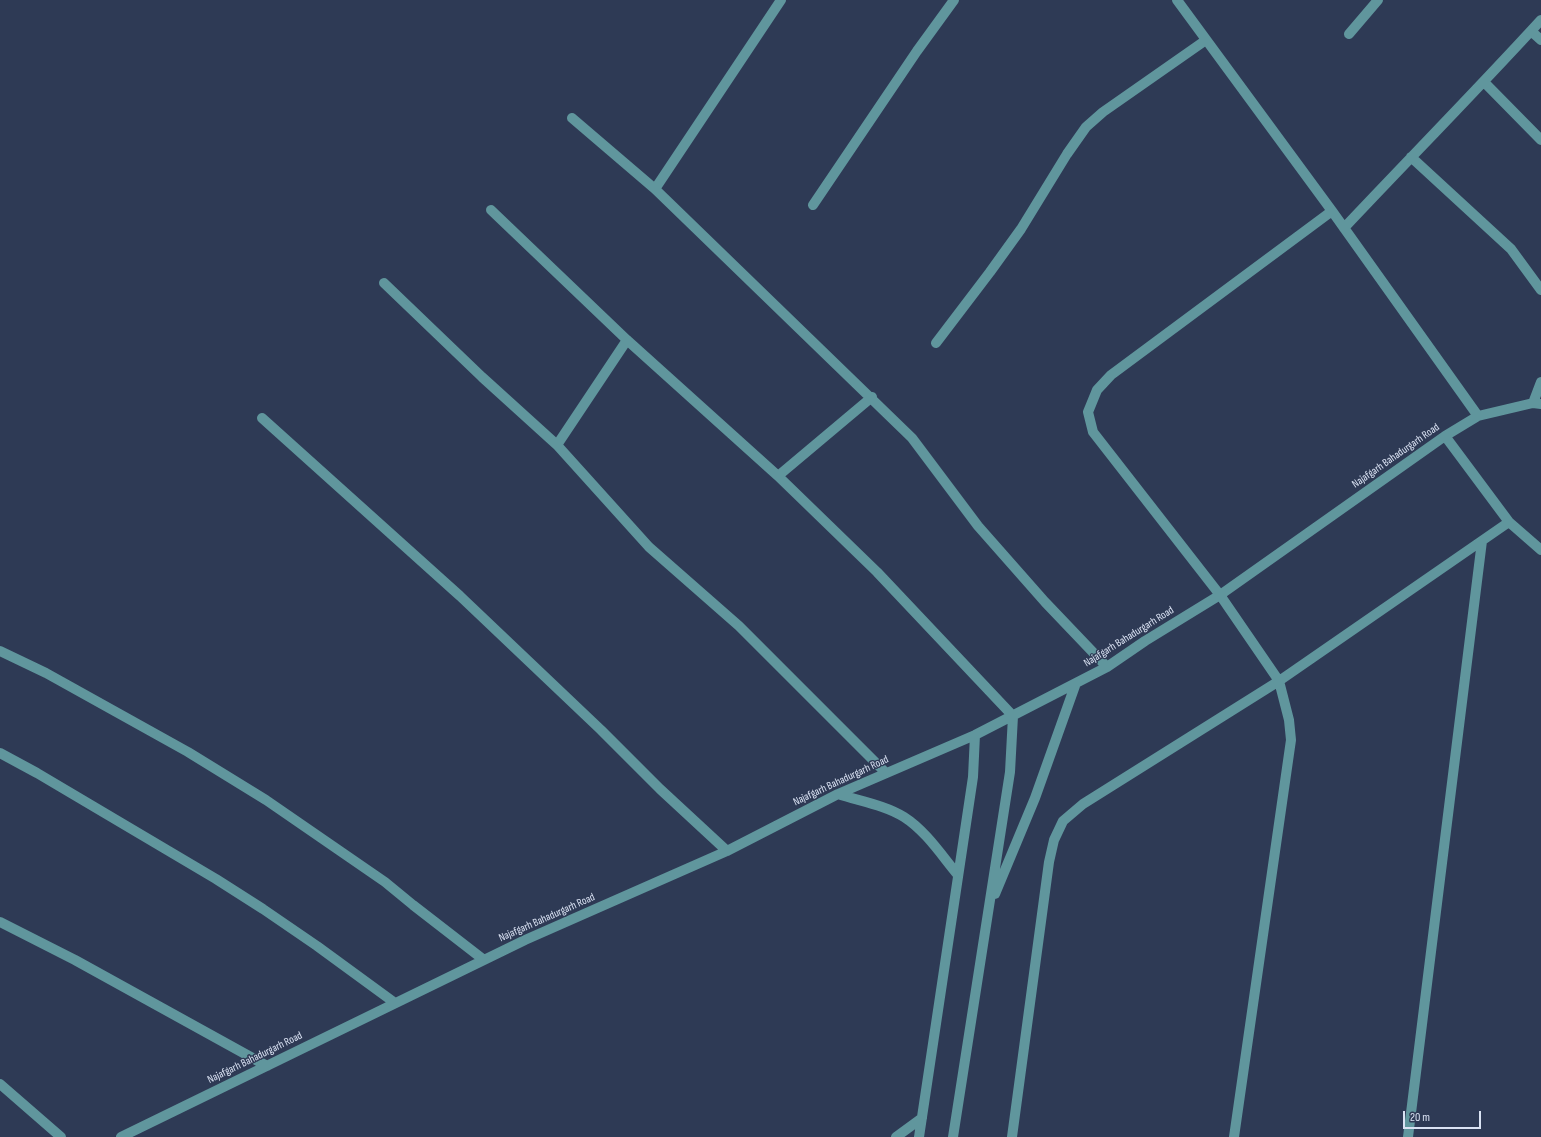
<!DOCTYPE html>
<style>
body{margin:0}
#map{position:relative;width:1541px;height:1137px;overflow:hidden;background:#2e3a55;font-family:"Sofia Sans Condensed",sans-serif}
canvas{display:block}
.scale{position:absolute;left:1403px;top:1111px;width:78px;height:18px;box-sizing:border-box;border:2px solid #dae2f3;border-top:0;padding-left:5px;font-size:12px;line-height:14px;white-space:nowrap;color:#dae2f3;-webkit-text-stroke:3px #2e3a55;paint-order:stroke}
</style>
<div id="map">
<canvas width="1541" height="1137"></canvas>
<div class="scale">20 m</div>
</div>
<script>
const ctx = document.querySelector('canvas').getContext('2d');
ctx.lineJoin = 'round';
function trace(path, color, width, dash) {
  ctx.strokeStyle = color;
  ctx.lineWidth = width;
  ctx.lineCap = dash ? 'butt' : 'round';
  ctx.setLineDash(dash || []);
  ctx.stroke(path);
}
function drawText(font, color, halo, rows, align = 'center') {
  ctx.font = font + ' "Sofia Sans Condensed",sans-serif';
  ctx.lineWidth = 3;
  ctx.setLineDash([]);
  ctx.textBaseline = 'middle';
  ctx.strokeStyle = halo;
  ctx.fillStyle = color;
  for (const [text, x, y, turn = 0] of rows) {
    ctx.save();
    ctx.translate(x, y);
    ctx.rotate((+turn || 0) * Math.PI / 180);
    ctx.textAlign = isNaN(turn) ? turn : align;
    if (halo) ctx.strokeText(text, 0, 0);
    ctx.fillText(text, 0, 0);
    ctx.restore();
  }
}
const minor = new Path2D(`
 M1177,0L1332,211L1478,416
 M1531,31L1541,40
 M1349,34L1378,0
 M1484,82L1541,140
 M572,118L655,189L912,438L978,526L1045,602L1107,667
 M1411,157L1511,249L1541,290
 M655,189L781,0
 M813,205L917,51L954,0
 M491,210L627,340L778,476L877,572L1013,716L1010,772L953,1137
 M1344,228C1409,159 1476,91 1541,20
 M384,283L482,377L557,445L649,547L739,626L886,773
 M936,343L990,272L1021,229L1067,154L1086,127L1103,112L1206,40
 M1533,403L1541,382
 M262,418L460,596L601,730L660,789L727,851
 M1445,436L1509,522L1541,550
 M557,445L627,340
 M778,476L872,397
 M0,651L46,673L188,752L266,800L385,882L413,905L484,960
 M0,753L37,773L216,879L263,909L317,946L395,1003
 M838,794C859,801 885,805 904,817C926,831 942,856 958,875
 M995,894L1035,798L1076,683
 M0,922L75,960L267,1066
 M0,1084L61,1137
 M121,1137L525,940L727,851L838,794L975,735L1107,667L1145,641L1220,595L1445,436L1478,416L1533,403L1541,404
 M896,1137L922,1118
 M919,1137L973,777L975,735
 M1012,1137L1049,862L1054,840L1063,821L1083,804L1279,681L1509,522
 M1234,1137L1291,740L1289,720L1279,681L1220,595L1093,432L1088,412L1097,390L1111,375L1332,211
 M1408,1137L1482,541`);
const streetNames = [
 ["Najafgarh Bahadurgarh Road",1396,456,-35],
 ["Najafgarh Bahadurgarh Road",1129,637,-32],
 ["Najafgarh Bahadurgarh Road",841,781,-25],
 ["Najafgarh Bahadurgarh Road",547,918,-24],
 ["Najafgarh Bahadurgarh Road",255,1058,-26]
];
trace(minor, '#60969d', 10);
drawText('11px', '#dae2f3', '#2e3a55', streetNames);
</script>
